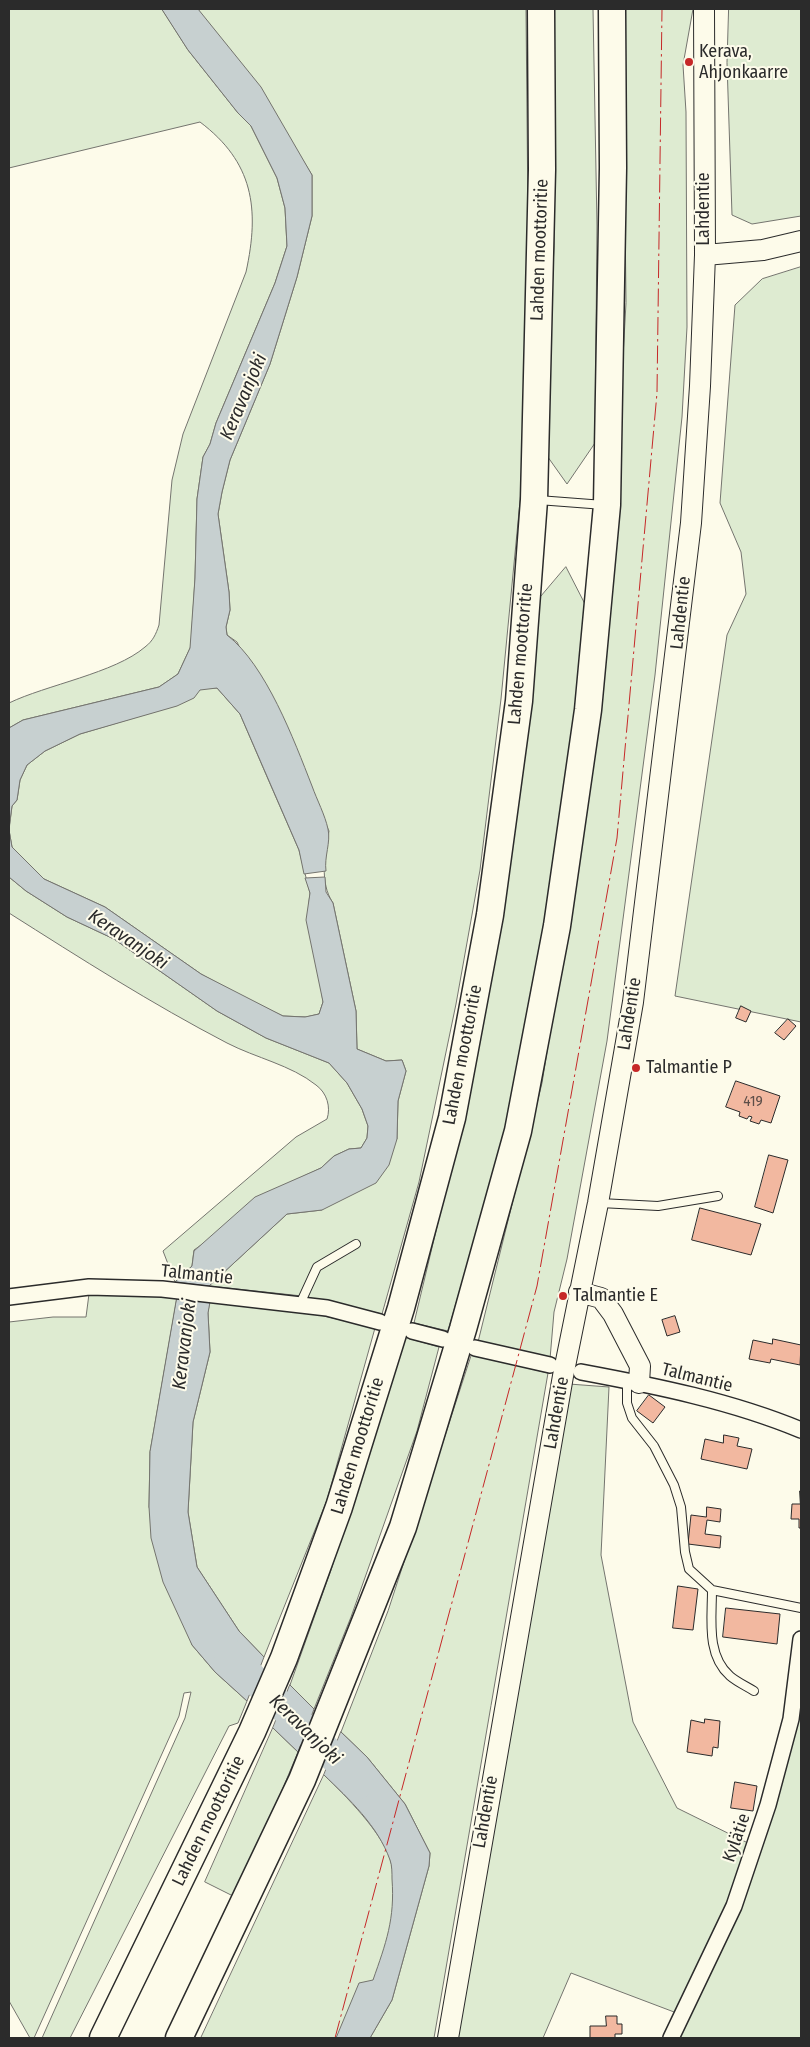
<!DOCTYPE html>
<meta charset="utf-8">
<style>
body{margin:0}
#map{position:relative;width:810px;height:2047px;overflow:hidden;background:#fdfbea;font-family:"Fira Sans Condensed",sans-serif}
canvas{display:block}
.frame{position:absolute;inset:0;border:10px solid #2b2b2b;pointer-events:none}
</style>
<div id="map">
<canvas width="810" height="2047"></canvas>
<div class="frame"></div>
</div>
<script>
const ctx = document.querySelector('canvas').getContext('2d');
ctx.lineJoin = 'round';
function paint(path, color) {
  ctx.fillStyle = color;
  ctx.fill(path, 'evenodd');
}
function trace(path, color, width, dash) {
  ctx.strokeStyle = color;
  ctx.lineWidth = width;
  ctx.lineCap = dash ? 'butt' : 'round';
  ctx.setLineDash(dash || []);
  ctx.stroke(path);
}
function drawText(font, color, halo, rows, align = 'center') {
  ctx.font = font + ' "Fira Sans Condensed",sans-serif';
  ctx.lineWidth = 4;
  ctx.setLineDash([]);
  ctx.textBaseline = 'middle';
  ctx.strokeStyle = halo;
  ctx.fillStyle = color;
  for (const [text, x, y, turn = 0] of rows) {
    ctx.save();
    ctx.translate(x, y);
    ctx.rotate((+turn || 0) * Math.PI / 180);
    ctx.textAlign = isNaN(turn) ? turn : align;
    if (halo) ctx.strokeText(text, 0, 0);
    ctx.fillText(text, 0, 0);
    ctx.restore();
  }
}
const green = new Path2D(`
 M9,9H162L188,50L238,113L251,126L277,178L285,208L287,246L275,283L216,423L210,444L203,457L197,499L195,578L191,646L178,674L159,687L23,720L9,728V703C46,685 115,673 145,647C153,641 156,634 159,625L172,480L183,434L246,272C260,208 253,162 200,122L9,168Z
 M198,9H526L528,220L521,491L501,699L480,870L456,1004L419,1182L382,1314L302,1296L209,1286L287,1214L322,1210L397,1139L398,1101L406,1071L402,1060L386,1061L357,1049L356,1011L333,903C319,882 325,855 329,831L237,642L227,635L226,627L230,610L229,592L218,514L222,492L230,460L270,364L297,277L312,216V175L291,141Z
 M552,9H593L597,226L595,443L567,484L545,453L554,246Z
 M623,9H693L683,65L686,112L687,327L682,417L655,675L607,1041L567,1259L554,1312L550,1359L478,1342L542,1083L598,730L613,537L626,303Z
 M729,9H801V216L752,224L732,215L727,63Z
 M801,267V1022L675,996L727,635L746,594L741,552L720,503L735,305L762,279Z
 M566,567L587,608L573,734L537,967L508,1123L448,1331L414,1323L466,1105L537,601Z
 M208,688H217L240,714L268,779L299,850L310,893L309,902L323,1002L319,1014L306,1017L283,1016L243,997L201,974L105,907L44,879L12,847L9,830L12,806L17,800L20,780L27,765L45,751L80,734L177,705L200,689Z
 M9,877L26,891L67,917L114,939L217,1011L266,1038L329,1063L347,1083L362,1109L368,1126L367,1138L361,1148L349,1149L334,1156L321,1168L291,1182L194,1250L192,1266L175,1282L163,1251L296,1137L327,1119C331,1107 327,1093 316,1085C291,1065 256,1058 227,1043C152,1004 80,958 9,913Z
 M119,1293L177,1298L150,1452L149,1507L192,1645L215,1672L247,1701L238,1723L229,1726L70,2038H42L185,1718L191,1692L184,1693L179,1716L34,2038H30L9,2001V1322L53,1317H86L89,1294Z
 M210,1302L320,1315L375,1328L327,1500L264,1657L239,1631L197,1567L188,1512L193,1422L210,1352L208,1313Z
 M404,1337L439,1347L417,1431L351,1617L314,1709L290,1685L331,1570Z
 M472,1354L548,1373L434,2038H370L392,2000L429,1866L430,1853L405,1804L367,1757L341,1732L388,1611Z
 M569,1384L609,1387L601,1555L633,1722L677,1808L754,1846L682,2015L571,1973L543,2038H457Z
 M801,1700V2038H678Z
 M273,1728L298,1752L237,1898L205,1882Z
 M324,1775C344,1794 384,1834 391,1862C400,1897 389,1948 373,1981C364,2001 348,2019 336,2038H201Z`);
const water = new Path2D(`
 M162,9H198L261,87L312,175V216L297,277L270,364L230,460L222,492L218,514L229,592L230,610L226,627L227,635C266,665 294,740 312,786C317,800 325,815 328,829C331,842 324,857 326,871L304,874L299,850L240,714L217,688L200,690L194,698L177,706L80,734L45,751L27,765L20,780L17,800L12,806L9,828V728L23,720L159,687L178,674L190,648L195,578L197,499L203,457L210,444L216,423L275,283L287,246L285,208L277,178L251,126L238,113L188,50Z
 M9,830L12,847L44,879L105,907L201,974L283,1016L305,1017L319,1014L323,1002L306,920L310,893L305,878L325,877L326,892L333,903L356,1011L357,1049L386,1061L402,1060L406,1071L398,1101L397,1139L389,1165L376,1183L322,1210L287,1214L209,1286L175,1282L192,1266L194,1251L255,1197L321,1168L334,1156L349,1149L361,1148L367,1138L368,1126L362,1109L347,1083L329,1063L266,1038L217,1011L114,939L67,917L26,891L9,877Z
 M177,1298L210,1302L208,1313L210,1352L193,1422L188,1512L197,1567L239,1631L264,1657L247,1701L215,1672L192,1645L163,1582L151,1538L149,1507L150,1452Z
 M290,1685L314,1709L298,1752L273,1728Z
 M341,1732L367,1757L405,1804L430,1853L429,1866L392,2000L370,2038H336L359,1983L373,1980C386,1943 395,1919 392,1879C392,1873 392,1865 390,1860C378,1826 349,1799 324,1775Z`);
const river = new Path2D(`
 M228,1652C270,1698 318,1738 359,1784`);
const building = new Path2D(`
 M741,1006L751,1011L746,1022L736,1018Z
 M788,1019L796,1026L784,1040L775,1033Z
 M736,1081L780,1096L771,1123L761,1120L759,1124L750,1121L752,1117L749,1116L747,1119L739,1116L740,1112L726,1107Z
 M769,1155L788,1160L773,1213L755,1207Z
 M700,1208L761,1224L751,1255L692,1240Z
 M675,1316L680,1332L667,1336L662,1320Z
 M773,1339L801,1345L800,1365L771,1359L770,1363L749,1359L753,1340L772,1344Z
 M649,1395L665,1407L653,1423L637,1411Z
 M724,1435L739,1438L737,1446L752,1449L747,1469L701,1459L705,1439L723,1443Z
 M800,1491H801V1528H799V1519H791L792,1504H800Z
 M707,1507L721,1509L720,1522L707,1520L705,1534L721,1536L720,1548L688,1544L691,1515L706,1517Z
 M678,1586L698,1589L693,1630L673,1628Z
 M726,1608L780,1614L777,1644L723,1637Z
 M705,1719L720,1721L718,1748L713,1747L712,1756L687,1752L691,1720L704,1723Z
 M735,1782L757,1786L753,1811L731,1808Z
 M606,2016H617V2024H622V2034H615V2038H590V2026H606Z`);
const service = new Path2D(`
 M538,500L604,505
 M600,1203L658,1206L718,1196
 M300,1304L317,1267L356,1244
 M627,1380V1403L632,1418L654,1446L674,1485L681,1507L685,1552L689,1569L712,1590L801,1608
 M712,1590C712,1619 706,1655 730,1676C737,1682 746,1686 754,1691`);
const minor = new Path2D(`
 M9,1297L89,1287L162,1289L327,1308L380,1322
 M412,1331L443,1339
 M475,1348L550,1365
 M581,1372C656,1386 731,1401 801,1430
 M671,2038L734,1906L768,1805L791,1719L801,1639`);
const secondary = new Path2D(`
 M705,255L763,250L801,241
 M579,1292L601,1298L613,1314L640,1366L639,1383
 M448,2038L563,1376L598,1203L633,1002L691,523L700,386L705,255L704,9`);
const motorway = new Path2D(`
 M103,2038L252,1732L284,1658L339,1507L401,1308L452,1118L490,915L519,701L534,500L542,170L541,9
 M179,2038L302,1780L403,1527L463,1329L518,1131L557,926L588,710L607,505L613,168L612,9`);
const power = new Path2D(`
 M335,2038L537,1286L617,838L657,393L662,9`);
const markers = [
 [689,62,5,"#c62828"],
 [636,1068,5,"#c62828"],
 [563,1296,5,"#c62828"]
];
const numberNames = [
 ["419",753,1102]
];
const poiNames = [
 ["Kerava,",699,52],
 ["Ahjonkaarre",699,73],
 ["Talmantie P",646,1068],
 ["Talmantie E",573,1296]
];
const streetNames = [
 ["Lahdentie",704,209,-90],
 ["Lahden moottoritie",540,250,-88],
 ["Lahdentie",681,613,-84],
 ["Lahden moottoritie",521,654,-85],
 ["Lahdentie",630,1014,-81],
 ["Lahden moottoritie",463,1055,-79],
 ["Talmantie",197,1275,6],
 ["Talmantie",697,1378,14],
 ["Lahdentie",557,1413,-80],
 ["Lahden moottoritie",358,1446,-73],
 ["Lahdentie",486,1812,-80],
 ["Lahden moottoritie",209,1821,-64],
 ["Kylätie",737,1838,-71]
];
const waterNames = [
 ["Keravanjoki",244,397,-67],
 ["Keravanjoki",128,940,34],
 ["Keravanjoki",185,1344,-83],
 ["Keravanjoki",305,1730,44]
];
paint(green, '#deebd1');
trace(green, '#74746e', 1);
paint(water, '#c7d0d0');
trace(water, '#74746e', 1);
trace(river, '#c7d0d0', 29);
paint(building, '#f2b8a0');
trace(building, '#2b2b2b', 1);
trace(service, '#2b2b2b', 10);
trace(minor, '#2b2b2b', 18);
trace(secondary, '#2b2b2b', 22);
trace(motorway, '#2b2b2b', 29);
trace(service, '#fdfbea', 8);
trace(minor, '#fdfbea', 15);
trace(secondary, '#fdfbea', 20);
trace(motorway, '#fdfbea', 26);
trace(power, '#c62828', 1, [18, 4, 2.5, 4]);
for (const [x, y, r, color] of markers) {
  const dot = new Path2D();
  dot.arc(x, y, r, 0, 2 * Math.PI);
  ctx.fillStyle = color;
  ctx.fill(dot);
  trace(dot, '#fdfbea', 2);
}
drawText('15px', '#5d4e48', null, numberNames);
drawText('18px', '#2b2b2b', '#fdfbea', poiNames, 'left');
drawText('18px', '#2b2b2b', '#fdfbea', streetNames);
drawText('italic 19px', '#2b2b2b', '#fdfbea', waterNames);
</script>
